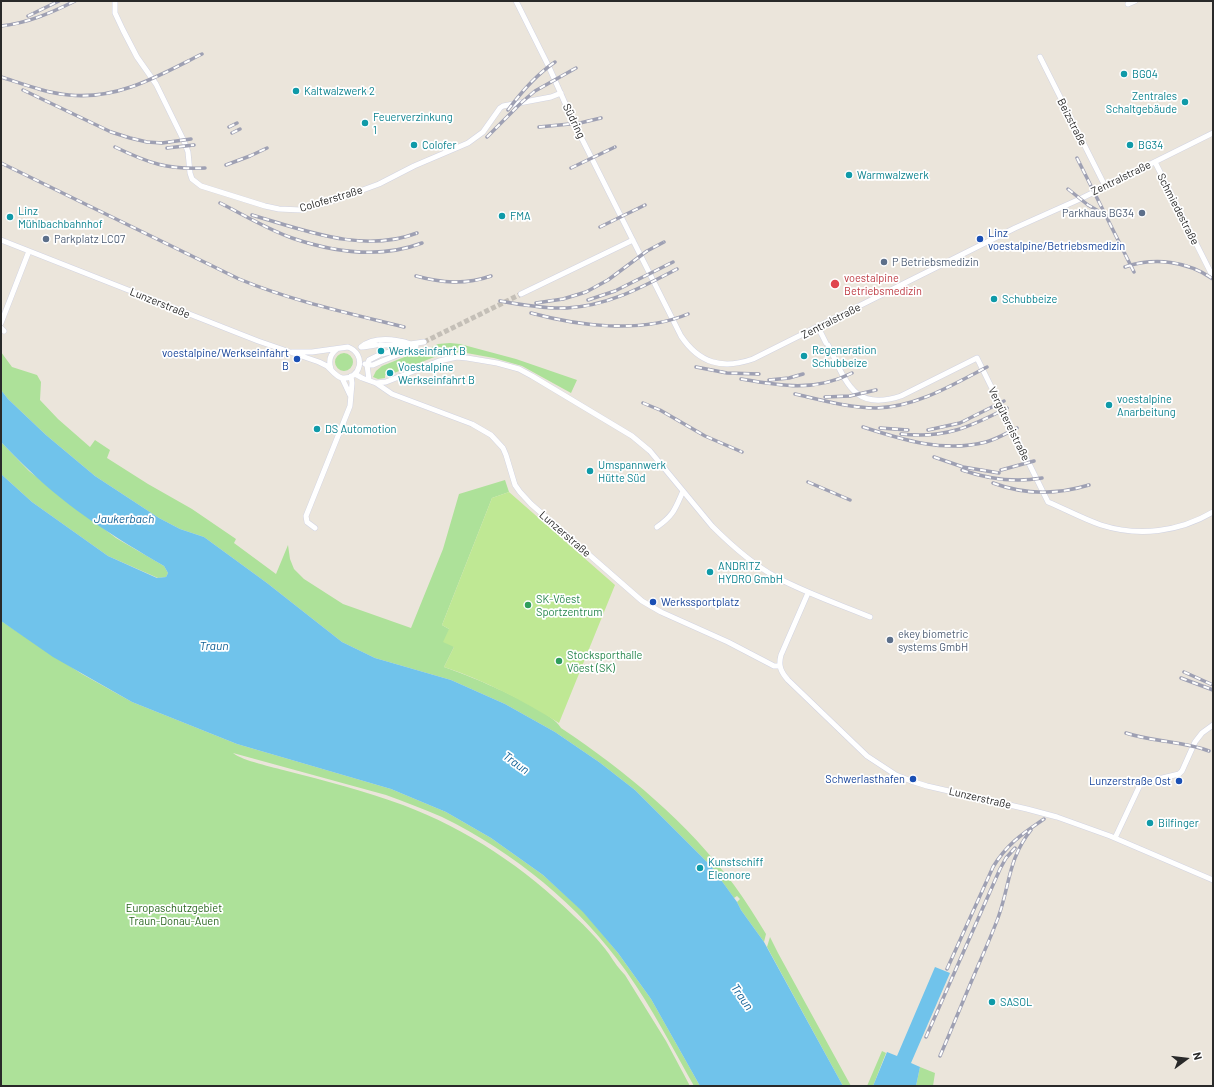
<!DOCTYPE html>
<meta charset="utf-8">
<style>
body{margin:0}
#map{position:relative;width:1214px;height:1087px;overflow:hidden;background:#ebe5db;font-family:Barlow,sans-serif}
canvas{display:block}
.frame{position:absolute;inset:0;border:2px solid #292929;pointer-events:none}
.north{position:absolute;left:1166px;top:1039px;width:40px;height:40px;-webkit-text-stroke:3px #fff;paint-order:stroke;rotate:75deg;font-size:11px;font-weight:700;line-height:16px;text-align:center;color:#292929}
.north::after{content:'';display:block;margin:auto;width:14px;height:18px;background:#292929;clip-path:polygon(50% 0,100% 100%,50% 72%,0 100%)}
</style>
<div id="map">
<canvas width="1214" height="1087"></canvas>
<div class="frame"></div>
<div class="north">N</div>
</div>
<script>
const ctx = document.querySelector('canvas').getContext('2d');
ctx.lineJoin = 'round';
function paint(path, color) {
  ctx.fillStyle = color;
  ctx.fill(path, 'evenodd');
}
function trace(path, color, width, dash) {
  ctx.strokeStyle = color;
  ctx.lineWidth = width;
  ctx.lineCap = dash ? 'butt' : 'round';
  ctx.setLineDash(dash || []);
  ctx.stroke(path);
}
function drawText(font, color, halo, rows, align = 'center') {
  ctx.font = font + ' Barlow,sans-serif';
  ctx.lineWidth = 3.5;
  ctx.setLineDash([]);
  ctx.textBaseline = 'middle';
  ctx.strokeStyle = halo;
  ctx.fillStyle = color;
  for (const [text, x, y, turn = 0] of rows) {
    ctx.save();
    ctx.translate(x, y);
    ctx.rotate((+turn || 0) * Math.PI / 180);
    ctx.textAlign = isNaN(turn) ? turn : align;
    if (halo) ctx.strokeText(text, 0, 0);
    ctx.fillText(text, 0, 0);
    ctx.restore();
  }
}
const green = new Path2D(`
 M450,343L460,344L516,359L577,380L571,393L522,366L494,358L461,352L442,354L389,375H385V378L378,379L373,377L376,371L382,366L427,348L428,349L438,344Z
 M1,352L12,367L37,375L41,382L40,400L58,419L90,447L95,440L110,450L107,458L148,484L192,509L236,539L234,543L276,574L288,545L290,559L294,569L304,579L343,604L411,628L443,549L459,494L505,480L509,492L492,498L442,625L449,629L454,647L444,667C466,674 553,710 561,728C627,772 687,822 734,885C746,901 756,918 766,934L764,942L741,910L737,902L740,899L737,896L734,898L711,866L635,790L599,762L555,732L505,704L451,680L375,658L342,642L267,583L204,537L180,529L159,518L95,476L46,435L8,399L1,390Z
 M335 362a9 9 0 1 1 18 0a9 9 0 1 1-18 0Z
 M1,442L29,471L116,538L164,566L168,573L166,577L158,578L108,556L32,502L1,474Z
 M1,621L82,674L132,702L237,744L391,789L446,812L491,838L543,875L584,912L618,953L651,999L700,1086H694C672,1047 652,1008 626,971C580,906 514,852 442,817C424,809 405,802 386,795L233,753C243,761 273,767 287,771C326,781 365,791 403,805C467,829 525,868 574,916C586,927 599,940 609,954C614,962 619,969 625,975L666,1041L690,1086H1Z
 M770,937L778,953L851,1086H843L767,947Z
 M882,1051L886,1053L873,1086H867Z
 M920,1067L935,1073L933,1086H916Z`);
const pitch = new Path2D(`
 M509,492L615,585L559,723C523,701 485,680 444,667L454,647L443,642L449,629L442,625L492,498Z`);
const water = new Path2D(`
 M1,390L8,399L46,435L95,476L159,518L180,529L204,537L267,583L342,642L375,658L451,680L505,704L555,732L599,762L635,790L711,866L737,902L741,910L764,942L843,1086H700L651,999L618,953L583,912L543,875L491,838L446,812L391,789L237,744L132,702L53,657L1,621V474L32,502L108,556L157,578L166,577L168,573L164,566C116,538 69,509 29,470C19,461 10,451 1,442Z
 M935,967L950,973L911,1063L920,1067L916,1086H873L887,1052L897,1056Z`);
const minorTunnel = new Path2D(`
 M424,342L521,294`);
const minor = new Path2D(`
 M115,1V13L123,30L137,57L156,84L184,141L188,152L190,173L192,179L201,186L265,206L279,209L301,210L338,199L379,184L414,166L468,143L483,132L500,108L503,106L551,97L561,93
 M516,1L549,67L573,121L681,336C699,363 722,370 753,359L1015,228L1080,199L1213,133
 M1128,4L1135,1
 M1040,57L1105,186
 M1155,162L1213,277
 M1,240L258,341L319,362C321,363 325,365 327,366C332,370 335,376 342,378C361,380 367,354 348,347L312,352H292
 M521,294L633,240
 M1,323L29,251
 M818,327L826,343
 M1,328L4,331
 M380,345H403L424,342
 M828,345C846,381 853,412 901,396L977,358L1048,502C1065,509 1083,519 1101,525C1139,537 1179,532 1213,512
 M361,347C374,336 396,339 411,344
 M363,347L376,345
 M382,354L410,347
 M365,364L367,365L369,360L379,355
 M331,369C328,360 330,354 337,349
 M355,374L362,378L376,383L392,394L472,424L491,435L503,448L506,455L515,485L520,492L531,504L642,601L661,612L728,642L774,666H779
 M342,378L350,395
 M369,380L367,365H373L382,361L405,352L416,346
 M376,383L386,382L439,361L457,357L467,358L497,363L519,369L532,376L632,436L650,451L712,526C731,545 752,564 776,577C806,593 838,604 870,617
 M657,527C674,515 675,509 683,491
 M315,528L307,522L306,516L350,406L352,383L351,376
 M808,593L781,655C778,666 781,672 788,680L867,756L896,775L911,781L927,786L1027,809L1057,817L1110,836L1213,880
 M1115,838L1140,785L1150,781L1179,774L1182,771L1195,742L1202,733L1213,725`);
const rail = new Path2D(`
 M28,16L59,1
 M1,26C28,23 51,13 75,1
 M1,77C23,84 46,93 69,95C119,100 160,75 202,54
 M23,90L111,132L130,138L147,142L162,143L191,139
 M508,110C522,91 536,75 555,62
 M229,127L237,123
 M539,127L580,123L601,118
 M232,133L240,129
 M487,137L522,102L535,91L576,68
 M115,147C148,163 168,170 205,168
 M167,148L194,145
 M1077,158L1134,272
 M1,163L239,279C292,301 348,313 404,327
 M226,165L250,156L267,148
 M571,168L615,147
 M1068,189L1088,205L1107,216
 M220,203C244,215 267,229 292,238C333,252 380,259 422,243
 M252,215C304,230 363,254 417,233
 M600,227L645,205
 M1125,267C1155,257 1187,261 1213,279
 M416,276C442,283 465,285 491,276
 M588,300L615,291L673,262
 M500,301C522,305 545,309 567,308C608,306 642,287 677,269
 M536,303L563,299L586,292L608,280L647,251L664,242
 M531,313C579,326 640,334 688,314
 M696,367L727,373L759,374
 M741,379C781,386 815,392 852,373
 M769,380L789,378L803,374
 M795,394C821,400 849,408 876,408C916,407 952,385 987,367
 M825,397L850,396L876,390
 M643,403L660,410L705,436L742,452
 M863,427C903,440 944,453 986,442C997,439 1007,433 1017,428
 M880,428L908,430
 M928,430L960,423L1004,401
 M901,434C944,439 970,427 1007,408
 M934,457L963,467L999,473
 M962,470C988,479 1014,483 1042,478
 M1001,470L1034,461
 M808,482L850,500
 M993,483C1025,495 1056,495 1089,485
 M1184,672L1213,685
 M1181,678L1213,690
 M1126,733C1153,742 1182,741 1209,751
 M947,969L993,867C1007,844 1022,834 1044,819
 M926,1037L1000,869L1006,858L1015,848
 M940,1056C953,1026 965,996 978,966C985,950 992,934 998,918C1010,885 1008,859 1031,830`);
const markers = [
 [1124,74,4,"#0f9aa8"],
 [296,91,4,"#0f9aa8"],
 [1185,102,4,"#0f9aa8"],
 [365,123,4,"#0f9aa8"],
 [414,145,4,"#0f9aa8"],
 [1130,145,4,"#0f9aa8"],
 [849,175,4,"#0f9aa8"],
 [1142,213,4,"#5c6f8a"],
 [502,216,4,"#0f9aa8"],
 [10,217,4,"#0f9aa8"],
 [46,239,4,"#5c6f8a"],
 [980,239,4,"#1a4fb4"],
 [884,262,4,"#5c6f8a"],
 [835,284,5,"#e0444e"],
 [994,299,4,"#0f9aa8"],
 [381,351,4,"#0f9aa8"],
 [804,356,4,"#0f9aa8"],
 [297,359,4,"#1a4fb4"],
 [390,373,4,"#0f9aa8"],
 [1109,405,4,"#0f9aa8"],
 [317,429,4,"#0f9aa8"],
 [590,471,4,"#0f9aa8"],
 [710,572,4,"#0f9aa8"],
 [653,602,4,"#1a4fb4"],
 [528,605,4,"#2e9e5b"],
 [890,640,4,"#5c6f8a"],
 [559,661,4,"#2e9e5b"],
 [913,779,4,"#1a4fb4"],
 [1179,781,4,"#1a4fb4"],
 [1150,823,4,"#0f9aa8"],
 [700,868,4,"#0f9aa8"],
 [992,1002,4,"#0f9aa8"]
];
const cultureNames = [
 ["BG04",1132,74],
 ["Kaltwalzwerk 2",304,91],
 ["Zentrales",1177,96,"right"],
 ["Schaltgebäude",1177,109,"right"],
 ["Feuerverzinkung",373,117],
 ["1",373,130],
 ["Colofer",422,145],
 ["BG34",1138,145],
 ["Warmwalzwerk",857,175],
 ["Linz",18,211],
 ["Mühlbachbahnhof",18,224],
 ["FMA",510,216],
 ["Schubbeize",1002,299],
 ["Regeneration",812,350],
 ["Schubbeize",812,363],
 ["Werkseinfahrt B",389,351],
 ["Voestalpine",398,367],
 ["Werkseinfahrt B",398,380],
 ["voestalpine",1117,399],
 ["Anarbeitung",1117,412],
 ["DS Automotion",325,429],
 ["Umspannwerk",598,465],
 ["Hütte Süd",598,478],
 ["ANDRITZ",718,566],
 ["HYDRO GmbH",718,579],
 ["Bilfinger",1158,823],
 ["Kunstschiff",708,862],
 ["Eleonore",708,875],
 ["SASOL",1000,1002]
];
const streetNames = [
 ["Südring",574,121,64],
 ["Beizstraße",1072,122,63],
 ["Zentralstraße",1121,178,-26],
 ["Coloferstraße",331,199,-17],
 ["Schmiedestraße",1178,209,63],
 ["Lunzerstraße",160,303,22],
 ["Zentralstraße",831,321,-27],
 ["Vergütereistraße",1009,424,64],
 ["Lunzerstraße",565,534,41],
 ["Lunzerstraße",980,798,13]
];
const serviceNames = [
 ["Parkhaus BG34",1134,213,"right"],
 ["Parkplatz LC07",54,239],
 ["P Betriebsmedizin",892,262],
 ["ekey biometric",898,634],
 ["systems GmbH",898,647]
];
const transitNames = [
 ["Linz",988,233,"left"],
 ["voestalpine/Betriebsmedizin",988,246,"left"],
 ["voestalpine/Werkseinfahrt",289,353],
 ["B",289,366],
 ["Werkssportplatz",661,602,"left"],
 ["Schwerlasthafen",905,779],
 ["Lunzerstraße Ost",1171,781]
];
const healthNames = [
 ["voestalpine",844,278],
 ["Betriebsmedizin",844,291]
];
const leisureNames = [
 ["SK-Vöest",536,599],
 ["Sportzentrum",536,612],
 ["Stocksporthalle",567,655],
 ["Vöest (SK)",567,668]
];
const parkNames = [
 ["Europaschutzgebiet",174,908],
 ["Traun-Donau-Auen",174,921]
];
const waterNames = [
 ["Jaukerbach",124,519],
 ["Traun",214,646],
 ["Traun",516,763,36],
 ["Traun",742,997,55]
];
paint(green, '#ade199');
paint(pitch, '#bfe894');
paint(water, '#70c3eb');
trace(minorTunnel, '#c4bfb7', 5, [5, 2.5]);
trace(minor, '#d1d3e2', 6);
trace(minor, '#fff', 5);
trace(rail, '#9ea0b3', 3.5);
trace(rail, '#fff', 2, [6]);
for (const [x, y, r, color] of markers) {
  const dot = new Path2D();
  dot.arc(x, y, r, 0, 2 * Math.PI);
  ctx.fillStyle = color;
  ctx.fill(dot);
  trace(dot, '#fff', 1.5);
}
drawText('11px', '#0d838f', '#fff', cultureNames, 'left');
drawText('11px', '#292929', '#fff', streetNames);
drawText('11px', '#4e5e75', '#fff', serviceNames, 'left');
drawText('11px', '#164399', '#fff', transitNames, 'right');
drawText('11px', '#be3a42', '#fff', healthNames, 'left');
drawText('11px', '#27864d', '#fff', leisureNames, 'left');
drawText('11px', '#26641b', '#fff', parkNames);
drawText('italic 12px', '#106096', '#fff', waterNames);
</script>
